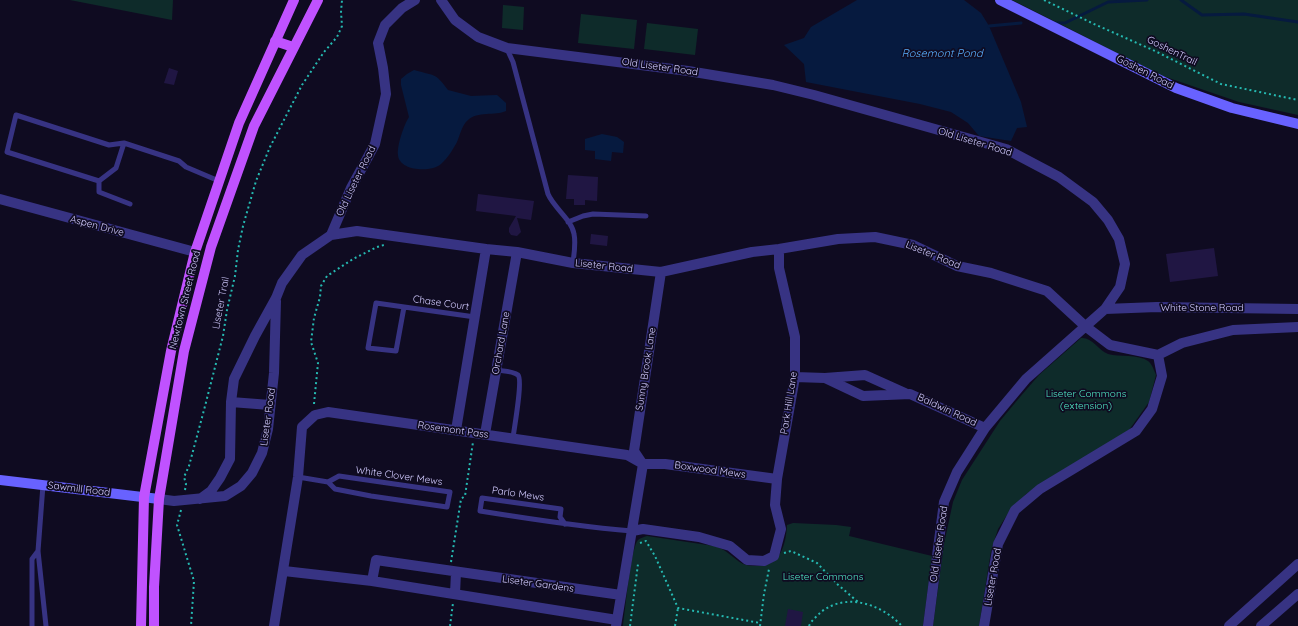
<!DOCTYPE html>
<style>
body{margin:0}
canvas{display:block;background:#0f0b21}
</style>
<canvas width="1298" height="626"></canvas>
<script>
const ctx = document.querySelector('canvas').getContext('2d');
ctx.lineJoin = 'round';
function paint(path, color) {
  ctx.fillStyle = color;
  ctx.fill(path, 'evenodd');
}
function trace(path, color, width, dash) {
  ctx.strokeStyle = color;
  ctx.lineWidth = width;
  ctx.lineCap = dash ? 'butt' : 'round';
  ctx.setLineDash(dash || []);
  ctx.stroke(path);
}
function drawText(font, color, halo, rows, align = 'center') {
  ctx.font = font + ' Quicksand,sans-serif';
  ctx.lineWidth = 3.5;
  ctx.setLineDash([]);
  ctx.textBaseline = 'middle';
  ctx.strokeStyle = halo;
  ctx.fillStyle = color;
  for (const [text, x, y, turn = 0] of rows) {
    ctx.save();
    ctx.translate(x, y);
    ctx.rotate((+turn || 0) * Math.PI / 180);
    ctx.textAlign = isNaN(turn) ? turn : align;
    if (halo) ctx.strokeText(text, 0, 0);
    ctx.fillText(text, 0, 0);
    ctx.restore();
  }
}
const green = new Path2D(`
 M70,0H173L172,20Z
 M1012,0H1298V115L1239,102L1160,75L1064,26Z
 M503,5L524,7L523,30L502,28Z
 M581,14L637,20L634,49L578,43Z
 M647,23L698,29L695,55L644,49Z
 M1081,338C1092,337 1098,350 1108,354C1119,357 1138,354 1148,361C1152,364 1154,370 1156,375L1149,402L1129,430L1026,494L1009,512L998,529L991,551L979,626H933L944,544L953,502L962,480L1000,421L1020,397L1039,375Z
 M793,523L836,525L851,527L849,536L932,556L923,626H623C625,612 631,547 638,540C640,538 644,537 647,536L714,546C727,549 732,558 743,564C746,565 751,566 755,566C780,568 786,545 787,525Z`);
const water = new Path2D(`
 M857,0H964L981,13L989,26L1021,102L1027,127L1017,128L1011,141L979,136L968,123L951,112L920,104L806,82L804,64L784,45L804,38L811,27Z
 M414,70C434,76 435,72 448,90L471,96L497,95L506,103V111C495,116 477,111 468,120C462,125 460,135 457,142C453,149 448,158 441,164C431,173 399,171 398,155C397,145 404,125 409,117L401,85V79L407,74Z
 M602,134L617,137L624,142L623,153L612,152L611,161L595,159V151L585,150V139Z`);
const stream = new Path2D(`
 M1181,0L1202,15L1244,14L1298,22
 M1054,23H1065L1108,2L1147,0
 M989,26L1021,23`);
const building = new Path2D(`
 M169,68L178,71L174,85L164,83Z
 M568,175L598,177L597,201L585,200V205H574V199H566Z
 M478,194L534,201L531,220L517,218L521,232L517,236L511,235L509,232V228L516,216L476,211Z
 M591,234L608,236L607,246L590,244Z
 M1214,248L1218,276L1170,282L1166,254Z
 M788,609L803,612L801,626H785Z`);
const path = new Path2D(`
 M1044,0L1094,24L1155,51L1221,84L1298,100
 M314,404L318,363L311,342L314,318L320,297L321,286L327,276L353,259L377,247L384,245
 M185,490L186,484L184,477L189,466L204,410L223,336L227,310L235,276L238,250L243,226L256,181L270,147L302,85L324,52L337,37L342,26L341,12L342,0
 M181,510L177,525L194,581L191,626
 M640,543L646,541L655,556L678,608L760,623
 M784,553L791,551L817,563L837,584L858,602
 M451,562L461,499L465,496L473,442
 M450,626L453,603
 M630,626L638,564
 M675,626L678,608
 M760,626L764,594L769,569
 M809,626C811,621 817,616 821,612C847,592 881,604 902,626`);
const lane = new Path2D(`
 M507,49L513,62L548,194C554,208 572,220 574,234C576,243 574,254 573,263
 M124,143L116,168L99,181L7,152L16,115L109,145L124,143L179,161L186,167L219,181
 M99,181V192L130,204
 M568,222L583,216L593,214L646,216
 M404,307L396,351L368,348L376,303L475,317
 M496,370C502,371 513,371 518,375C523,380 514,429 513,438
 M298,477L328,482L335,489L371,496L447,507L450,492L339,476L328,482
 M43,485L38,551L46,626
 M565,524L560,517L561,509L482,498L480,511C530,519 581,527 632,531
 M32,626V559L38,551`);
const street = new Path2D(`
 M441,0L455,20L478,37L507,48L688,71L773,85L814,95L1006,149L1059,177L1093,202L1108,220L1119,239L1125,264L1120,287L1105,309L1026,379L985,428L957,472L944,502L928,626
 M0,199L195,252
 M331,235L351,188L375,144L386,94L383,68L378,43L385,25L402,8L415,0
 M1105,309L1157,307L1298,309
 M1158,355L1182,343L1233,330L1298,327
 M795,377L825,378L865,375L905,393
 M825,378L863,396L910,394L985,428
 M231,402L270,405
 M456,430L486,249
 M485,434L517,252
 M642,463L634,451L661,272
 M643,464H665L777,479
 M159,499L174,501L225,496L241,486L252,473L262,453L268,429L274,373L276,301
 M200,499L211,491L220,478L230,459L231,402L234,379L255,336L276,298L282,283L302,255L331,235L357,231L486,249L517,252L573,263L661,272L752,252L779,249L838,239L875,237L913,245L957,266L991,273L1047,291L1085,326L1110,345L1158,355
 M632,531L643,529L699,537L730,546L747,560L764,561L774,556L781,529L775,505L777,479L795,377V337L779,268V249
 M284,571L372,581L617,620
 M372,581L376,560L621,595
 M455,594L456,572
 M274,626L298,477L302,427L315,415L328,412L627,455L643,464
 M616,626L643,464
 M984,626L998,544L1015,510L1040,489L1136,431L1152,409L1162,376L1158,355
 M1229,626L1298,564
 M1261,626L1298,594`);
const secondary = new Path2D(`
 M1000,0L1176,88L1232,108L1298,124
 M0,480L159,499`);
const primary = new Path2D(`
 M275,41L293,47
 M141,626L144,497L171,351L195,252L239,123L294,0
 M154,626V587L159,499L184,351L211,247L254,126L318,0`);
const streetNames = [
 ["GoshenTrail",1172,51,26],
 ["Old Liseter Road",660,67,8],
 ["Goshen Road",1145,72,27],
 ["Old Liseter Road",975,142,17],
 ["Old Liseter Road",356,181,-64],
 ["Aspen Drive",97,226,15],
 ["Liseter Road",933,255,22],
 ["Liseter Road",604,266,6],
 ["Newtown Street Road",185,300,-76],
 ["Liseter Trail",221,303,-79],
 ["Chase Court",441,303,8],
 ["White Stone Road",1202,308],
 ["Orchard Lane",501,343,-80],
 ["Sunny Brook Lane",646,369,-81],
 ["Park Hill Lane",789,403,-81],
 ["Baldwin Road",947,410,25],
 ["Liseter Road",268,417,-82],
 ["Rosemont Pass",453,430,8],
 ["Boxwood Mews",710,470,8],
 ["White Clover Mews",399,476,8],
 ["Sawmill Road",79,489,7],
 ["Parlo Mews",518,494,8],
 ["Old Liseter Road",939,544,-82],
 ["Liseter Road",993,577,-80],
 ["Liseter Gardens",538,584,8]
];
const parkNames = [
 ["Liseter Commons",1086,394],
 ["(extension)",1086,406],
 ["Liseter Commons",823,577]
];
const waterNames = [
 ["Rosemont Pond",942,54]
];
paint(green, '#0e2b2a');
paint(water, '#061a3f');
trace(stream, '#061a3f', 3);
paint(building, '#201643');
trace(path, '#25b9b1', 2, [2, 3]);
trace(lane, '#373383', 5);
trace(street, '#373383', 10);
trace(secondary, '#6862ff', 10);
trace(primary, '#c052ff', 10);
drawText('10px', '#d2cbff', '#0f0b21', streetNames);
drawText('10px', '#4fe7c3', '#0f0b21', parkNames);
drawText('italic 11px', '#59b0ff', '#0f0b21', waterNames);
</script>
